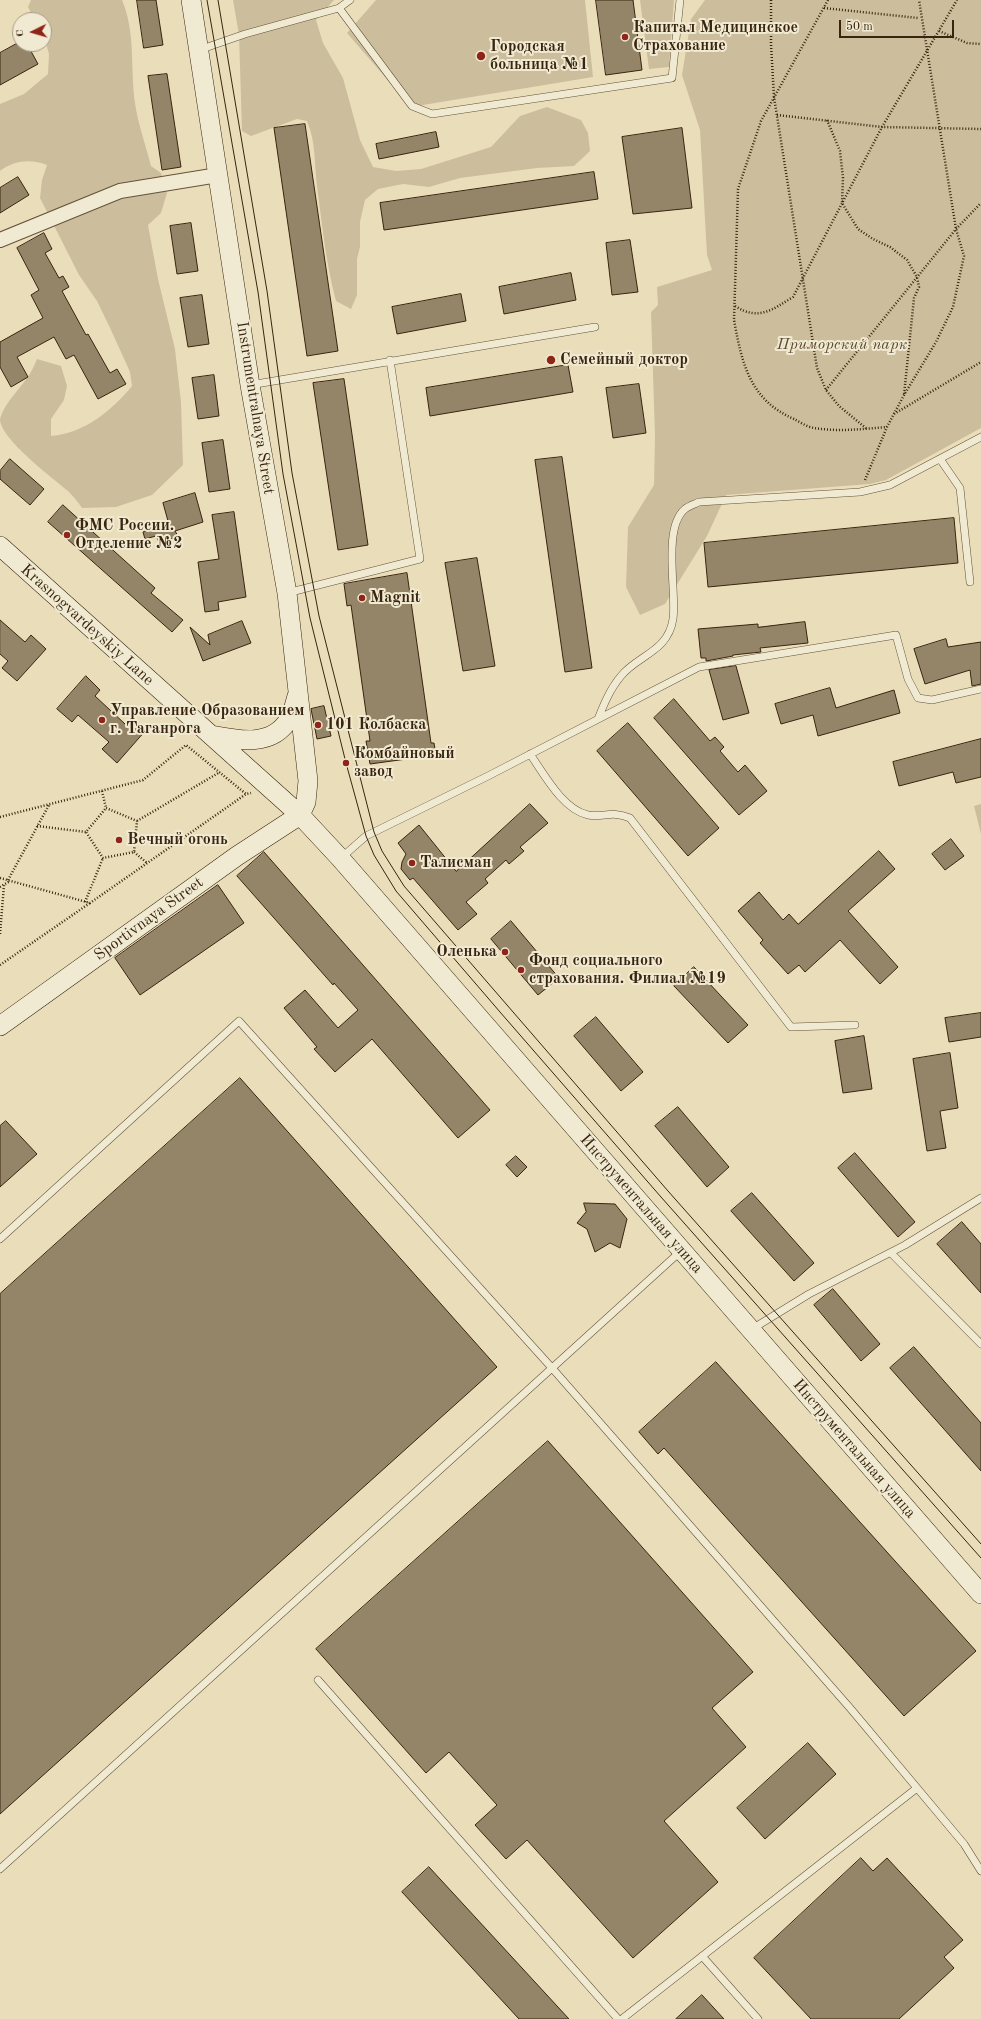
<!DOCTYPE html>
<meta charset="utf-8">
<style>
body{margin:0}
#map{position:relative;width:981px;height:2019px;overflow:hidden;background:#eadeba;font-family:"Old Standard TT",serif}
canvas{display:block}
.north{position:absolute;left:12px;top:12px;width:40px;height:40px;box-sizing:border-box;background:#f1ead2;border:1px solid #a79b84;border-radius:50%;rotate:265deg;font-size:11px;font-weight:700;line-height:16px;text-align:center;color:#38240f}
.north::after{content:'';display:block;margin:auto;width:14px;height:18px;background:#8f2418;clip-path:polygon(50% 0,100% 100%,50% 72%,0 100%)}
.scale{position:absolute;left:839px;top:20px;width:115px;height:18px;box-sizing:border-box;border:2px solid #38240f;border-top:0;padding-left:5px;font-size:12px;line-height:14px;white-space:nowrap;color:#38240f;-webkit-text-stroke:3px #f1ead2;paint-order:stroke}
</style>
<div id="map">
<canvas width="981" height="2019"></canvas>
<div class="north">С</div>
<div class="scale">50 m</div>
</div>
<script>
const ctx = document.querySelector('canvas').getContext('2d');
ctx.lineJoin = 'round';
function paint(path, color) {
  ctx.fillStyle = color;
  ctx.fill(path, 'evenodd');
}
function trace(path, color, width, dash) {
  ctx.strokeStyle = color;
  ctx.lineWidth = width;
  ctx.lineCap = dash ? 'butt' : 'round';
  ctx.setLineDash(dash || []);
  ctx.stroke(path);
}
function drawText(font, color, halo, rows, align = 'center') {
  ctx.font = font + ' "Old Standard TT",serif';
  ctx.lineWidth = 4;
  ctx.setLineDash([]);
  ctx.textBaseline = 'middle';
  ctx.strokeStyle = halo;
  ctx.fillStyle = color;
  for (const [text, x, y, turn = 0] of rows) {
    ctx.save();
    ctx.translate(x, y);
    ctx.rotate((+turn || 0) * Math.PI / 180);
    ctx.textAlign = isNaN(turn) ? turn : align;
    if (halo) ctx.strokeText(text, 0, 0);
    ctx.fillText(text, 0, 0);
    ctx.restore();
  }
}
const green = new Path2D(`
 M31,0H122C136,33 130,68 135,103C138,124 146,146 151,166L161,173L167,193L161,213L148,225L158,279L175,349L181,402L183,465L152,495L116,507L82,508C78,502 73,496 68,491C54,479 0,439 0,419C4,404 18,391 27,378C31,373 34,366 37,359L61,366L67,386L64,400L51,419V436C85,433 111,411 132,386L130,372L111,330L97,301L79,275L40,198L42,180L47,165C31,159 15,160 0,171V104L24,94L48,74L49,54L44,36V20H35L28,7Z
 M233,0H334L316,20L323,43L343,78L360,140L373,167L396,171L421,169L491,147L520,116L547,107L581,120L588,133L590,151L574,166L537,168L460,178L429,187L403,184L378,189L365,200L360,222V247L357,259V295L351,309L336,301C326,264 322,224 317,186C314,163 316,142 307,121L297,119L251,136L242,131L239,35Z
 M376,0H585L593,77L411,107L347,33Z
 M640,0H674L669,67L649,69Z
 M705,0H981V428L886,480L870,484L726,495L707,536L665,604L640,615L626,587L628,527L654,485L655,436L651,312L658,305L657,287L712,270L707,255L700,130L682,75L691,19Z
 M981,804V834L974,806Z`);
const building = new Path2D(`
 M137,0H156L163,45L144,48Z
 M596,0H633L642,70L606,75Z
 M16,44H27L38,64L0,85V53Z
 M167,74L181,167L162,170L148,76Z
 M305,124L338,351L307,356L274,128Z
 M682,128L692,208L633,214L622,137Z
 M436,132L439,147L379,159L376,144Z
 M594,172L598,199L384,230L380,203Z
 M18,177L29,195L0,213V188Z
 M191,223L198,271L177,274L170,226Z
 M44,233L52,249L45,253L59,278L63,276L69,287L62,291L86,335L88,334L110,373L117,369L126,384L98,399L74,355L66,359L54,337L17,357L28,377L11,387L0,367V342L43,318L31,295L39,290L17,248Z
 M630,240L638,292L612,295L606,243Z
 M571,273L576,300L504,314L499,287Z
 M461,294L466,321L397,334L392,307Z
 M202,295L209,344L188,347L180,298Z
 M568,365L573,392L430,416L426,388Z
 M214,375L219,416L198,419L192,378Z
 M344,379L368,545L338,550L313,383Z
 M639,384L646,433L613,438L606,388Z
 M223,440L230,489L209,492L202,443Z
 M562,457L592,668L565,672L535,460Z
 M10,459L44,489L30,505L0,479V471Z
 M195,493L203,522L175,531L178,536L160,544L156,536L145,539L143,532L168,521L163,503Z
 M63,505L155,588L151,593L183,620L172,632L48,522Z
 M234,512L246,597L218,602L219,610L205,612L198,562L219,559L212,515Z
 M954,518L958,563L708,587L704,543Z
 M477,558L495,666L463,671L445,563Z
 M407,573L431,743H434L436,755L370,764L366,741H370L351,605L347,606L344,584Z
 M0,620L25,642L31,635L46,649L17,681L2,668L8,661L0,654Z
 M242,621L251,643L203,661L190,627L210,645L208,635Z
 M805,622L808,643L760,648L761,652L733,655V656L706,661V658H701L698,629L758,624V627Z
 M946,639L948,647L981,642V684L972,686L970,670L925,684L914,649Z
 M736,666L749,713L723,720L709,670Z
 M86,676L100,690L95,696L125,724L131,717L146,730L117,763L102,749L109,742L78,715L72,722L57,709Z
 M830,688L836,708L894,690L900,713L818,736L813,715L781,724L775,704Z
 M674,699L710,741L715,737L724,747L720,751L738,772L745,765L767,791L739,815L654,718Z
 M324,706L331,736L317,739L311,709Z
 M628,723L719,828L688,856L597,751Z
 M981,739V777L956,783L953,772L899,786L893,762Z
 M530,804L548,823L520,847L524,851L509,864L506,860L485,879L488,883L466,902L477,914L458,930L413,878L410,880L401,869L402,862L406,854L398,843L419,825L456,871Z
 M951,839L964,856L945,870L932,854Z
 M879,851L895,869L848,911L898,967L880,984L840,940L805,972L799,965L788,974L760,943L763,940L738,911L759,892L783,920L789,914L798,924Z
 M264,852L490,1110L458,1138L372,1039L335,1072L314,1049L317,1047L284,1008L305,990L338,1028L358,1010L334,983L333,985L237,876Z
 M218,885L244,923L140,995L115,958Z
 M511,921L559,978L538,995L491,939Z
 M694,967L748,1025L728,1043L674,986Z
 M981,1013V1037L949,1042L945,1018Z
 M596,1017L643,1072L621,1091L574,1036Z
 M864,1036L872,1089L843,1093L835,1041Z
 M950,1053L958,1108L940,1111L946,1148L927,1151L913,1059Z
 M240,1078L497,1367L0,1814V1294Z
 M678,1107L729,1167L707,1187L655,1126Z
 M6,1121L37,1154L0,1187V1126Z
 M855,1153L915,1222L898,1237L838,1168Z
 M516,1156L527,1167L517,1177L506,1165Z
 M752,1193L814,1263L794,1281L731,1211Z
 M584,1203L615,1204L627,1219L620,1248L610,1243L595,1252L587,1229L577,1223L586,1212Z
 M962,1222L981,1244V1293L937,1244Z
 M833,1289L880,1344L861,1361L814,1305Z
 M914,1347L981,1423V1471L890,1368Z
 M716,1362L976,1651L904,1716L664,1448L658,1454L639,1432Z
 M548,1441L753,1672L712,1708L746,1747L664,1821L718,1882L633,1958L527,1840L506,1859L475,1825L497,1805L449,1752L426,1773L316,1649Z
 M808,1743L836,1774L765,1839L737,1808Z
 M861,1858L873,1871L887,1858L963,1940L944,1957L954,1968L899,2019H811L754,1958Z
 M429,1867L569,2019H519L402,1892Z
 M702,1995L724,2019H676Z`);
const path = new Path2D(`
 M771,0V44L774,97L817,368L826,390L839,406L867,429
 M828,0L761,121L738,189L734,320C742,364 750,400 794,419C800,422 807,427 814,428C838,432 862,429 887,427
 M824,8L918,18
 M939,31L967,43L981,44
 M777,115L882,127L981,129
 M827,120L840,151L843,178L842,203L858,229L873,239L890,247L907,260L917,277L919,287L914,298L904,395
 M735,306C758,321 772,310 793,297L882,127L957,0
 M826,390L956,229L981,203
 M894,414L981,362
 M865,480L887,427L904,395L936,342L953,307L964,256L956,229L919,0
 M102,791L106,808
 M106,808L137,821L134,852L103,858L86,832Z
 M0,817L143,780L186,745L246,794L251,793
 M137,821L220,772
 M37,826L86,832
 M134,852L147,863
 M0,878L90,903L246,794
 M8,880L49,805
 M0,887L10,881
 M85,902L103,858
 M0,934L4,885
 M0,965L90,903`);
const lane = new Path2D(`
 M339,8L350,0
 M199,50L245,34L339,8L412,106L432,114L672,78L680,0
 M250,385L595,327
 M940,459L960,488L970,582
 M287,593L420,559L390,360
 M598,719C604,704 610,689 621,676C638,655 668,652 673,619C677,592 662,528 685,509C688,506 695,504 699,502L860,492L890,485L981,437
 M530,754C544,774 563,810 588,815C604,818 611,810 630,818L791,1027L855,1025
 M341,858L366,836L488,776L699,667L896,635L908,679L918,698L932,700L981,689
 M0,1239L239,1021L552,1368L850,1708L964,1844L981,1871
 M891,1253L981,1344
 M752,1329L809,1294L905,1245L981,1198
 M318,1680L618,2019
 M0,1869L681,1251
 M702,1956L758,2019
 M622,2019L917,1788`);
const street = new Path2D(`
 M0,240L120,191L218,175`);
const secondary = new Path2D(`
 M191,0L250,385L287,593L308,781L306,802L300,815
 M0,546L300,815L340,858L981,1594
 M211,735C237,740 272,748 289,719C293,713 295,703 297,696
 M0,1026L237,856L300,815`);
const tram = new Path2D(`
 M207,0L258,292L283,474L310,618L346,763L366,836L374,855L396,891L500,1012L661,1197L981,1558
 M218,0L267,291L292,473L319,616L374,832L382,851L404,886L668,1191L981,1544`);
const markers = [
 [625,37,4,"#8f2418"],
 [481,56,5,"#8f2418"],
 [551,360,5,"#8f2418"],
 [67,535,4,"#8f2418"],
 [362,598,4,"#8f2418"],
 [102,720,4,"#8f2418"],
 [318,725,4,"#8f2418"],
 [346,763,4,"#8f2418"],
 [119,840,4,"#8f2418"],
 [412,863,4,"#8f2418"],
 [505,952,4,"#8f2418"],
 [521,970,4,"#8f2418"]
];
const poiNames = [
 ["Капитал Медицинское",633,28],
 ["Страхование",633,46],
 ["Городская",490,47],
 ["больница №1",490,65],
 ["Семейный доктор",560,360],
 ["ФМС России.",75,526],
 ["Отделение №2",75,544],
 ["Magnit",370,598],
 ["Управление Образованием",110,711],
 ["г. Таганрога",110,729],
 ["101 Колбаска",326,725],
 ["Комбайновый",354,754],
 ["завод",354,772],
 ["Вечный огонь",127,840],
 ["Талисман",420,863],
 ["Оленька",497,952,"right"],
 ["Фонд социального",529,961],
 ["страхования. Филиал №19",529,979]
];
const parkNames = [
 ["Приморский парк",842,345]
];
const streetNames = [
 ["Instrumentralnaya Street",255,408,81],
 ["Krasnogvardeyskiy Lane",87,625,42],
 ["Sportivnaya Street",149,919,-36],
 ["Инструментальная улица",641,1204,49],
 ["Инструментальная улица",854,1449,49]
];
paint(green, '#ccbe9d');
paint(building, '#958568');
trace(building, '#38240f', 1);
trace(lane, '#64523a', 8);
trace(street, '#64523a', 16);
trace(secondary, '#38240f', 20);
trace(path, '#38240f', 2.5, [1, 2]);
trace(lane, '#f1ead2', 7);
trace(street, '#f1ead2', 14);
trace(secondary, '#f1ead2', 19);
trace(tram, '#38240f', 1);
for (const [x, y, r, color] of markers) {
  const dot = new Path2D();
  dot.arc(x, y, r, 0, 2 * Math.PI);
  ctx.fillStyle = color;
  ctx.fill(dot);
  trace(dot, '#f1ead2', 1.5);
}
drawText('bold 16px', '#38240f', '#f1ead2', poiNames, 'left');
drawText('italic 16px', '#5d4a32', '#f1ead2', parkNames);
drawText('16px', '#38240f', '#f1ead2', streetNames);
</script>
